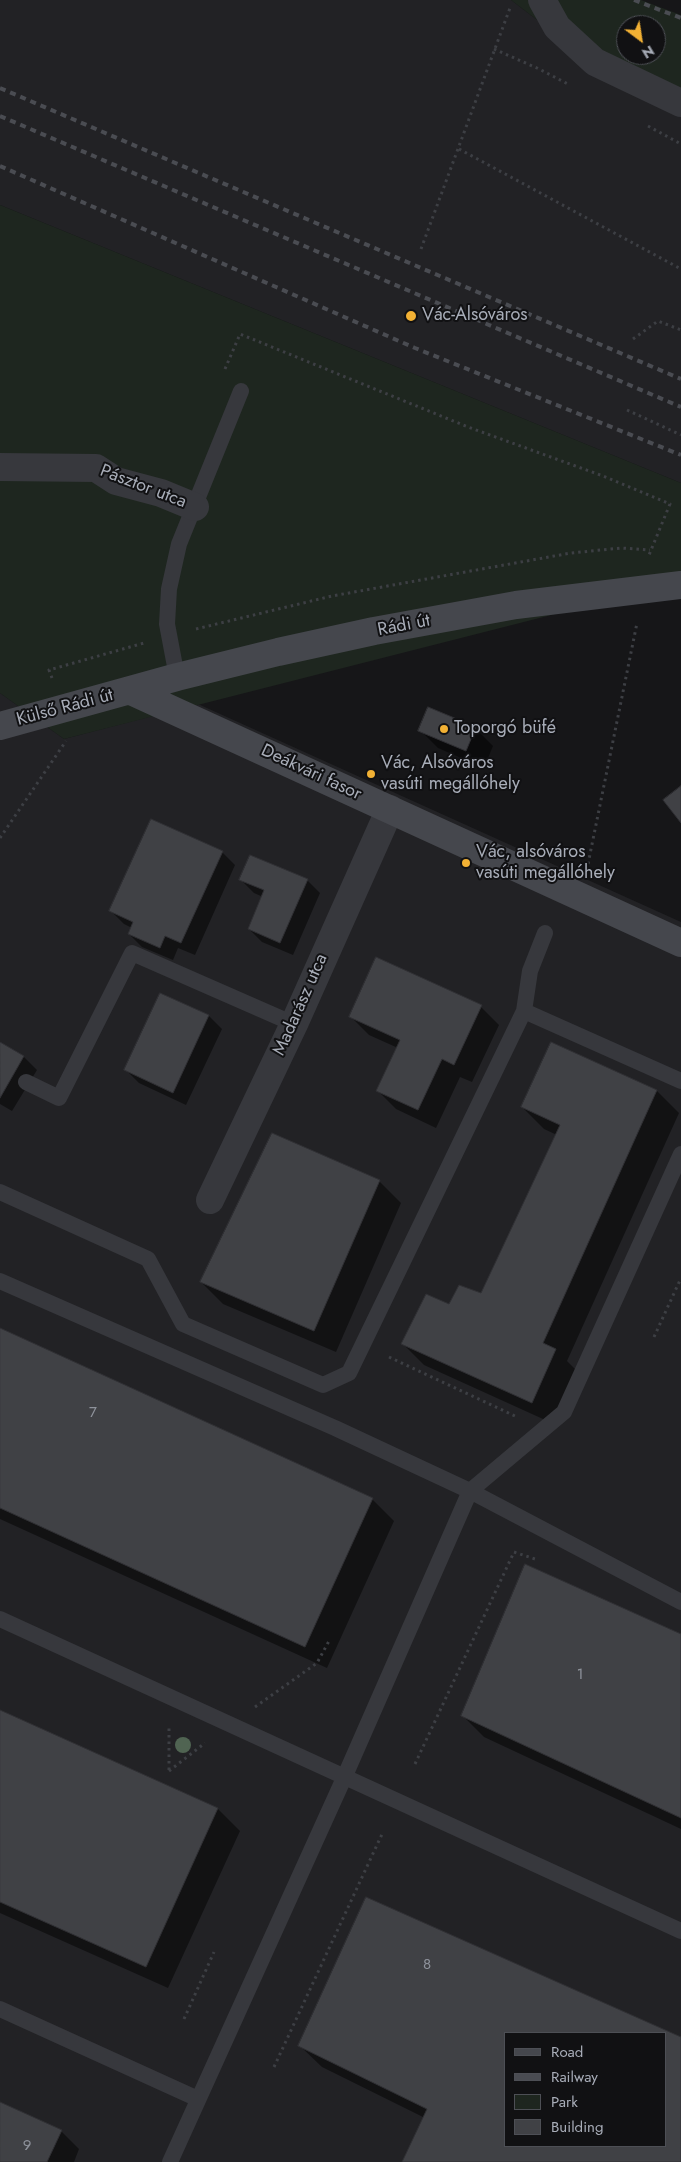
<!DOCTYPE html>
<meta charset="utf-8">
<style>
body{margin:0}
#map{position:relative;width:681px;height:2162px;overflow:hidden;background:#161618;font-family:Jost,sans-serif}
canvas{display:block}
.legend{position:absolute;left:504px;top:2032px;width:162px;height:115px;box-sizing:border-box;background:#111113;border:1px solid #4d4f55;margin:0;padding:6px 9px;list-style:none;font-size:15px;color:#a8adb8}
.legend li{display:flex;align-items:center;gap:10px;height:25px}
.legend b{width:25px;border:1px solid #4d4f55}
.north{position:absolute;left:616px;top:15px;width:50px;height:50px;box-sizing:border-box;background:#111113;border:1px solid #4d4f55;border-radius:50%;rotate:149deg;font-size:14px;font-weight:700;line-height:20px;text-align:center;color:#a8adb8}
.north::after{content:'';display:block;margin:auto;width:18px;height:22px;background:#f2b134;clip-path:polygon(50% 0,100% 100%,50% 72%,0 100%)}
</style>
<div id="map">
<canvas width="681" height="2162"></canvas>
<ul class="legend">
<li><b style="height:6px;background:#45474d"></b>Road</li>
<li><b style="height:6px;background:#4a4c52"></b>Railway</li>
<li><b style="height:14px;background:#1e261f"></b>Park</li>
<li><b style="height:14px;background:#404145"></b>Building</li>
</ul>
<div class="north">N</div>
</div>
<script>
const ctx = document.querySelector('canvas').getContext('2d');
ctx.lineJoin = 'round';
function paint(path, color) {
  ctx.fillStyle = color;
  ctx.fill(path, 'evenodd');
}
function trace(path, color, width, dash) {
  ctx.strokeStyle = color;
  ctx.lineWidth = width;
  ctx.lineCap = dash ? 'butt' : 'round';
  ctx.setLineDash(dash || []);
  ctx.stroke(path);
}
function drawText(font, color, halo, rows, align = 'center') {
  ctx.font = font + ' Jost,sans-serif';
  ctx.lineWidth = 4;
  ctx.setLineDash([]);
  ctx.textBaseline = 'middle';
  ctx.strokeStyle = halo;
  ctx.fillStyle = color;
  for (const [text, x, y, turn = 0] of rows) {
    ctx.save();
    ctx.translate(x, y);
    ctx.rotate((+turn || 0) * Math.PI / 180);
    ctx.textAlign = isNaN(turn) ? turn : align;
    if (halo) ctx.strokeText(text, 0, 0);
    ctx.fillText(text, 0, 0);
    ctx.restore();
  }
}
const built = new Path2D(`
 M0,0H511L599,67L681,106V483L0,205Z
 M0,693L64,739L198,704L681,922V2162H0ZM505,2033H665V2146H505Z`);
const green = new Path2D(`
 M511,0H641L681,15V106L599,67ZM626,25H656V55H626Z
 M0,205L681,483V582L64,739L0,693Z`);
const shadow = new Path2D(`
 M475,728L493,746L484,768L438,748L420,730Z
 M222,852L235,865L195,955L178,948L173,960L142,947L129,934L132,928L124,924L111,911Z
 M241,880H307L320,893L293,955L262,942L249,929L263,897L254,893Z
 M161,994L209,1016L222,1029L186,1105L139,1083L126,1070Z
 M481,1007L499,1025L472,1082L460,1077L436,1128L396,1109L378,1091L398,1048L369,1035L351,1017Z
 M551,1043L657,1091L679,1113L567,1361L578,1372L554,1424L424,1365L402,1343L450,1306L482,1295L557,1135L544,1129L522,1107Z
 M0,1044L24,1057L37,1070L12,1111L0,1104Z
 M379,1181L401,1203L336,1352L223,1304L201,1282Z
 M0,1330L372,1499L394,1521L327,1668L0,1519Z
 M681,1636V1829L484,1737L462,1715Z
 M0,1711L218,1809L240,1831L168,1988L0,1913Z
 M366,1898L681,2039V2162H404L425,2118L322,2067L300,2046ZM505,2033H665V2146H505Z
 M0,2104L61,2131L79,2149L74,2162H0Z`);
const building = new Path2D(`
 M428,707L476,727L466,751L418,731Z
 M681,786V823L663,800Z
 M151,819L223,851L181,943L165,936L160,948L128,934L133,922L109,911Z
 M250,855L308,879L280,943L248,929L264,890L239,880Z
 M376,957L482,1005L454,1065L442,1059L418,1110L376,1091L400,1040L349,1017Z
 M160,993L209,1015L173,1093L124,1070Z
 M0,1042L24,1056L0,1098Z
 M551,1042L657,1090L543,1343L556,1349L532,1403L401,1344L426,1294L449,1304L459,1285L481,1293L560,1125L521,1107Z
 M272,1133L380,1180L314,1331L200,1282Z
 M0,1328L373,1498L305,1647L0,1508Z
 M525,1564L681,1634V1818L461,1716Z
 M0,1710L218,1808L146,1967L0,1902Z
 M366,1897L681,2037V2162H402L427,2109L298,2046ZM505,2033H665V2146H505Z
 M0,2102L62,2130L47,2162H0Z`);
const path = new Path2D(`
 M494,49L537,68L568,84
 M648,126L681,144
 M459,149L681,269
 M421,249L510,8
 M633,339L658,321L681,330
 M225,369L240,334L468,427L603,476L670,504L649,555
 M627,410L681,435
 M196,629L332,596L571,553L621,548L650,550
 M52,678L49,670L144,643
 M0,838L66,741
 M588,864L637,623
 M654,1337L681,1278
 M389,1357L517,1417
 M255,1707L317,1663L329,1641
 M415,1764L514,1552L538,1560
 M169,1770V1727
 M169,1771L205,1743
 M184,2019L214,1952
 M274,2067L383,1832`);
const lane = new Path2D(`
 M177,677L167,624L169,589L179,544L241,391
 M524,1011L530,971L545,933
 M26,1082L59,1098L132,953L294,1024
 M0,1192L148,1259L183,1324L323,1385L349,1373L524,1011L681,1081
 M0,1281L335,1428L470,1491L681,1602
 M0,1619L681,1931
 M0,2009L198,2099
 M170,2162L344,1778L470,1491L564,1412L681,1154`);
const street = new Path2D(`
 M542,0L557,27L595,62L681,103
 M0,467L96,468L116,481L161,493L195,507
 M210,1200L294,1024L390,809`);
const secondary = new Path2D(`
 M131,691L681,943
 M0,726L177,677L278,652L374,631L516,605L681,585`);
const rail = new Path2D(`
 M634,0L681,18
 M0,88L681,379
 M0,116L681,407
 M0,166L415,348L681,455`);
const trees = [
 [183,1745]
];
const markers = [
 [411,316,6,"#f2b134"],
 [444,729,5,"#f2b134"],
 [371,774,5,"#f2b134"],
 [466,863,5,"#f2b134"]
];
const numberNames = [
 ["7",93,1413],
 ["1",580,1675],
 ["8",427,1965],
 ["9",27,2146]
];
const poiNames = [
 ["Vác-Alsóváros",422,316],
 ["Toporgó büfé",454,729],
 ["Vác, Alsóváros",381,764],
 ["vasúti megállóhely",381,785],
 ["Vác, alsóváros",476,853],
 ["vasúti megállóhely",476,874]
];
const streetNames = [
 ["Pásztor utca",143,487,21],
 ["Rádi út",404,626,-11],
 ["Külső Rádi út",65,708,-15],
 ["Deákvári fasor",311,773,25],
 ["Madarász utca",301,1005,-66]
];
paint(built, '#222225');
paint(green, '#1e261f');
paint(shadow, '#0007');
paint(building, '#404145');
trace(building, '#303034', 1);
trace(path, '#3d3f44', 3, [2.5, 4]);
trace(lane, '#37383d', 16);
trace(street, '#37383d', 28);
trace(secondary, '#45474d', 28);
trace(rail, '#4a4c52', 4, [6, 5]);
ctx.fillStyle = '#506452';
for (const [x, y] of trees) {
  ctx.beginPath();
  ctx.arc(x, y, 8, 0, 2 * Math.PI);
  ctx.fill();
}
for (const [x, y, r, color] of markers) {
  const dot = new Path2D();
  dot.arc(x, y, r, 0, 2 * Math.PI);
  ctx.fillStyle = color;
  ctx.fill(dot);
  trace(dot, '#111113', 2);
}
drawText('15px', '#8e929b', null, numberNames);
drawText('18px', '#a8adb8', '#111113', poiNames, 'left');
drawText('18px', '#a8adb8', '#111113', streetNames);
</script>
